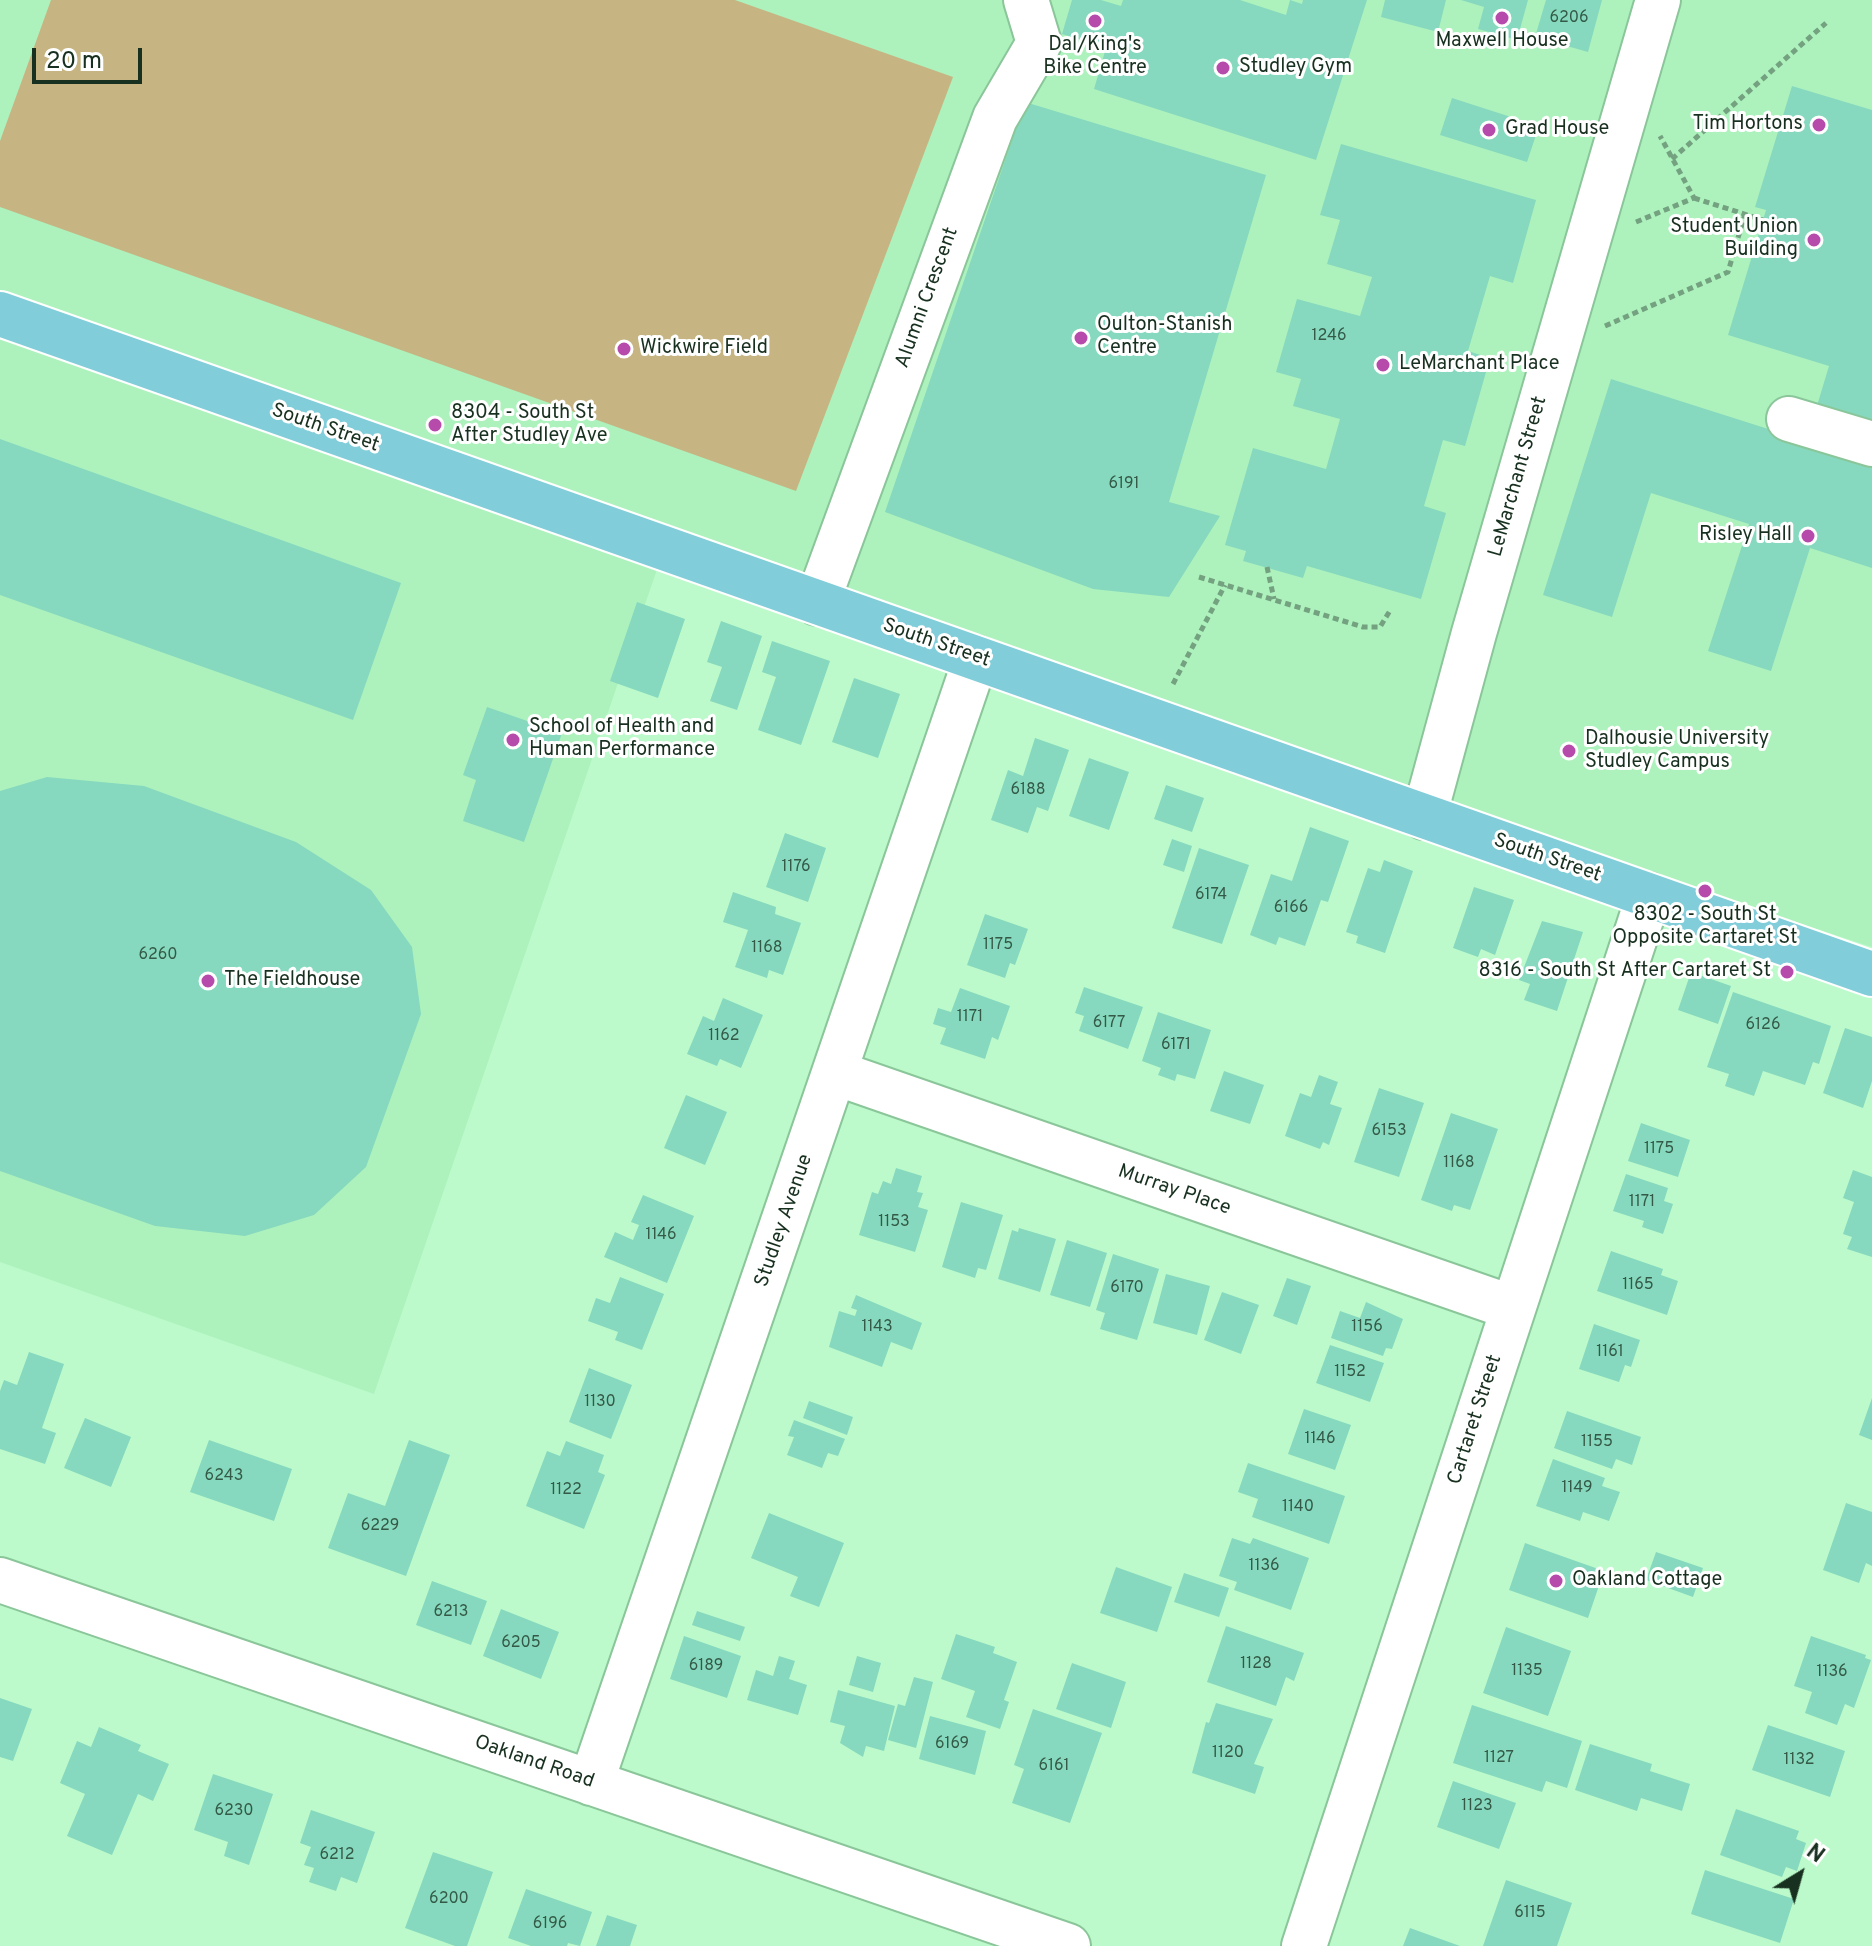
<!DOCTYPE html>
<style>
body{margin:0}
#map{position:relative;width:1872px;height:1946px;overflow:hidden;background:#bcfacb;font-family:Overpass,sans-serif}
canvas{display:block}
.north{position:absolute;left:1760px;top:1834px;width:80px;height:80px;-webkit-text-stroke:6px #fff;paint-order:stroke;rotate:37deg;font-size:22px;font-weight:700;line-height:32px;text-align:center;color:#18301f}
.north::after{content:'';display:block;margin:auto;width:28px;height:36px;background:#18301f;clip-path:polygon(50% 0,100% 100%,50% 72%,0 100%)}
.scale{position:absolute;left:32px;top:48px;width:110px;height:36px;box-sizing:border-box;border:4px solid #18301f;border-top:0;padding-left:10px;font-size:24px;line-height:28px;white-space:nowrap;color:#18301f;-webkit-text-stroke:6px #fff;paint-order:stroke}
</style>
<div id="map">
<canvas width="1872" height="1946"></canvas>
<div class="north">N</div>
<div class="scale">20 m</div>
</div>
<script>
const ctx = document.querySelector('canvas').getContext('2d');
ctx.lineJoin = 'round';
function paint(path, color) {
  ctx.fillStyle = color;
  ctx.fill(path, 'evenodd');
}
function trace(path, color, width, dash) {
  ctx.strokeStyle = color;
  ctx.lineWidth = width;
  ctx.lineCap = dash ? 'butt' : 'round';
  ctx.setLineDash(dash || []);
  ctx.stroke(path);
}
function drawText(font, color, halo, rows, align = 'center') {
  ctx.font = font + ' Overpass,sans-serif';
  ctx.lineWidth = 6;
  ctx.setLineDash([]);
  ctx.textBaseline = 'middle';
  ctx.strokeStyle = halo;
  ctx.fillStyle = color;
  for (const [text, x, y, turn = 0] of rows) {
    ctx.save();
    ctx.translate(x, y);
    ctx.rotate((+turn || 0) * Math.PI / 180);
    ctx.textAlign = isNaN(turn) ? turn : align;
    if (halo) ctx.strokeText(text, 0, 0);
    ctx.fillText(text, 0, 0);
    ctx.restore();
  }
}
const built = new Path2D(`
 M0,0H1872V947L662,555L374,1394L0,1262Z`);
const green = new Path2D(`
 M51,0H735L953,77L796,491L0,207V141Z`);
const building = new Path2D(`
 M1072,0H1101L1121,6L1123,0H1240L1286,15L1290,0L1302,4L1303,0H1367L1316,160L1094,89L1106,48L1062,34Z
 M1385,0H1446L1438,32L1381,17Z
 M1461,0H1528L1517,40L1478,29L1484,7Z
 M1546,0H1602L1588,52L1535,37Z
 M1792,86L1872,110V427L1816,409L1829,366L1728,335L1766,210L1755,207Z
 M1452,98L1539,126L1527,162L1440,135Z
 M1025,102L1266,175L1169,502L1220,516L1169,597L1093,589L885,512Z
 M1341,144L1536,200L1513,283L1490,276L1468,351L1490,358L1465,446L1443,440L1424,506L1446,513L1421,599L1307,566L1303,578L1243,561L1246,551L1225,545L1253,448L1326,469L1340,419L1293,406L1301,379L1276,372L1297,299L1360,316L1372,277L1327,264L1340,220L1320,215Z
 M1611,379L1872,462V568L1810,548L1771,671L1708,651L1749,524L1651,493L1612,617L1543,595Z
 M0,439L401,583L353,720L0,595Z
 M637,602L685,619L658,698L610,681Z
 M721,621L762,636L737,710L710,701L722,667L707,662Z
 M772,641L830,661L801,745L758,730L776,677L762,672Z
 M854,678L900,694L878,758L832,742Z
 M487,707L562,733L524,842L463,821L476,780L463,775Z
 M1035,738L1069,750L1048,811L1037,807L1028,833L991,820L1008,770L1023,776Z
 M1089,758L1129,772L1109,830L1069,816Z
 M47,777L144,786L296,842L371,890L412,947L421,1014L366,1167L314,1215L245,1236L155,1226L0,1171V791Z
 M1166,785L1204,798L1192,832L1154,819Z
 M1310,827L1349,841L1328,902L1321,900L1305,946L1279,937L1276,945L1250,935L1271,874L1292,881Z
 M785,833L826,848L808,902L766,887Z
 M1172,839L1192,846L1184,872L1163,865Z
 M1199,848L1249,865L1222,944L1172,928Z
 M1384,860L1413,871L1385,953L1356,943L1358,936L1346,932L1368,868L1380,872Z
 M1474,887L1514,900L1495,955L1481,949L1478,957L1453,948Z
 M733,892L776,907L775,914L801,923L783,975L769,970L767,978L735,967L748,930L723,922Z
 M985,914L1028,929L1015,965L1010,963L1005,978L967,965Z
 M1542,921L1583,932L1557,1011L1524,1000L1530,984L1519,980Z
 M1691,972L1731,986L1718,1024L1678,1010Z
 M1084,987L1143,1007L1128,1049L1079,1031L1084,1016L1075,1013Z
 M960,988L1010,1006L998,1040L992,1037L985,1059L940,1044L946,1028L933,1024L938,1008L951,1012Z
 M1733,992L1831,1026L1819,1064L1813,1062L1805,1085L1763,1071L1754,1096L1725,1086L1729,1074L1707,1067Z
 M723,998L763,1015L741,1068L720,1059L717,1066L687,1054L703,1016L714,1021Z
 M1158,1012L1211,1030L1195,1079L1177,1074L1175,1081L1158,1075L1161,1068L1142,1061Z
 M1845,1028L1872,1037V1081L1863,1108L1823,1093Z
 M1224,1071L1264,1085L1250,1124L1210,1111Z
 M1319,1075L1338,1082L1330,1104L1342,1108L1329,1145L1323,1142L1320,1149L1285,1136L1300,1093L1311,1097Z
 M1379,1088L1424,1103L1399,1177L1354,1162Z
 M686,1095L727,1112L705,1165L664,1148Z
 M1451,1113L1498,1129L1470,1210L1454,1205L1452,1211L1421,1200Z
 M1641,1123L1690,1140L1678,1177L1628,1161Z
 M896,1168L922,1176L917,1192L923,1193L918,1207L928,1210L915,1252L859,1235L872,1192L878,1194L883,1181L891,1184Z
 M1853,1170L1872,1177V1257L1847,1249L1852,1237L1843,1234L1854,1202L1843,1198Z
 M1626,1174L1668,1188L1664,1201L1673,1204L1663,1234L1642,1227L1644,1221L1613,1211Z
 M643,1195L694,1216L667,1283L604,1257L615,1232L633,1240L639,1225L631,1222Z
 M961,1202L1003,1215L986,1270L978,1268L975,1278L942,1267Z
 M1019,1228L1056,1239L1040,1292L998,1279L1012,1230L1018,1232Z
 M1067,1240L1107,1253L1090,1307L1050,1295Z
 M1611,1251L1663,1269L1661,1275L1678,1281L1667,1315L1597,1291Z
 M1113,1254L1159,1269L1137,1340L1100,1329L1105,1313L1096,1310Z
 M1166,1274L1210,1286L1197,1335L1153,1323Z
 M620,1277L664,1294L642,1350L615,1340L618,1332L588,1321L596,1298L610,1303Z
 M1287,1278L1311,1286L1297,1325L1273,1316Z
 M1222,1292L1259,1305L1241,1354L1204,1340Z
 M856,1295L922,1323L912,1350L891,1342L882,1367L829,1347L839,1311L855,1316L857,1310L851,1308Z
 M1366,1302L1403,1319L1392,1349L1386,1348L1383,1356L1331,1338L1340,1311L1360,1318Z
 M1594,1324L1640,1340L1631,1367L1625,1365L1619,1382L1579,1369Z
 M1330,1345L1384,1363L1370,1402L1316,1383Z
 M29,1352L64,1364L42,1428L56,1433L45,1464L0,1449V1391L4,1380L17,1385Z
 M589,1368L632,1385L611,1439L569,1422Z
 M1872,1398V1440L1859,1435Z
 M809,1401L853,1417L847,1435L803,1418Z
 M1304,1409L1351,1425L1335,1470L1288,1454Z
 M1567,1411L1641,1437L1632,1465L1616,1459L1612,1469L1554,1448Z
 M85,1418L131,1437L111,1487L64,1468Z
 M794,1420L845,1439L838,1456L828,1453L822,1468L787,1455L794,1437L788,1436Z
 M209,1440L292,1469L274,1521L190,1492Z
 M409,1440L450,1455L406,1576L328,1548L348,1493L385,1506Z
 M566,1441L604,1455L598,1472L605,1475L584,1529L526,1506L547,1451L560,1456Z
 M1553,1459L1605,1478L1602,1486L1620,1492L1609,1521L1583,1512L1580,1521L1536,1506Z
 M1248,1463L1345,1496L1329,1544L1252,1517L1258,1499L1238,1492Z
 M1846,1503L1872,1512V1566L1866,1563L1859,1583L1823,1570Z
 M769,1513L844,1543L819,1607L790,1596L798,1577L751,1558Z
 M1232,1538L1250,1544L1253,1538L1309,1558L1291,1610L1234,1590L1237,1582L1219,1576Z
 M1525,1543L1604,1571L1588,1618L1509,1590Z
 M1656,1552L1703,1568L1693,1597L1646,1580Z
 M1116,1567L1172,1587L1157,1632L1100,1613Z
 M1184,1573L1229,1588L1219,1617L1174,1602Z
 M432,1581L487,1601L471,1645L416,1625Z
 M501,1609L559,1632L541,1679L483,1656Z
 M697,1611L745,1627L740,1641L692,1625Z
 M1226,1626L1304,1653L1294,1681L1286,1677L1276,1706L1207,1682Z
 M1506,1627L1571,1651L1548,1716L1483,1693Z
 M956,1634L995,1647L993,1653L1017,1662L1004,1700L1009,1702L1000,1729L966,1717L975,1691L941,1679Z
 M684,1636L741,1656L727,1698L670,1679Z
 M1811,1636L1866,1655L1865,1658L1871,1660L1854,1708L1845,1704L1837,1725L1805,1713L1812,1692L1794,1686Z
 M779,1656L795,1661L789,1679L807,1685L798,1715L747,1700L756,1670L773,1676Z
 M857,1656L881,1663L873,1692L849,1685Z
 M1072,1663L1126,1682L1111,1728L1056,1709Z
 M914,1677L933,1682L916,1748L888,1740L898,1704L905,1706Z
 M838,1690L895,1706L884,1751L866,1746L863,1757L840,1743L845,1726L830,1722Z
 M0,1698L32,1709L13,1761L0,1757Z
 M1216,1703L1273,1719L1254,1764L1264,1767L1255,1794L1192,1773L1206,1722L1209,1723Z
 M1472,1705L1582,1741L1567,1788L1546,1781L1542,1792L1453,1763Z
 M1033,1709L1102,1733L1070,1823L1012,1803L1024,1769L1014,1765Z
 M930,1716L986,1731L975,1775L919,1759Z
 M1768,1725L1845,1751L1830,1797L1752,1770Z
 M99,1727L141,1745L138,1751L169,1764L153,1801L138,1794L112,1855L67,1836L85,1794L60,1783L77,1741L91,1747Z
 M1590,1744L1652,1764L1650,1771L1690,1784L1682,1811L1641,1798L1637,1811L1575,1790Z
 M213,1774L273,1794L249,1865L224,1856L228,1842L194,1830Z
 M1453,1781L1516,1803L1499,1849L1437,1827Z
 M1736,1809L1799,1831L1796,1839L1806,1843L1797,1871L1786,1867L1782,1877L1720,1855Z
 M311,1810L375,1832L357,1883L341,1877L336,1891L309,1882L314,1868L304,1865L311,1847L300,1843Z
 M433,1852L493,1872L467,1946H455L405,1928Z
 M1705,1870L1794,1899L1780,1943L1691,1914Z
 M1506,1880L1572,1903L1557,1946H1483Z
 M526,1889L592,1912L580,1946L568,1943L567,1946H531L508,1938Z
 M607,1915L637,1925L630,1946H596Z
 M1410,1928L1460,1946H1403Z`);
const path = new Path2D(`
 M1672,159L1826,23
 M1694,198L1763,220
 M1636,222L1694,198L1660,136
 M1605,326L1728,272L1745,214
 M1267,567L1274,599
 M1199,577L1363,627H1380L1391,609
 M1173,684L1225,585`);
const minor = new Path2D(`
 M1789,419L1872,444
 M817,603L995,118L1039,43L1026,0
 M1424,817L1474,633L1658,0
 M836,1073L1513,1308
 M0,1580L1068,1946
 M591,1783L976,658
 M1304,1946L1649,895`);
const major = new Path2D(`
 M0,314L1872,974`);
const markers = [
 [1502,18,8,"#b64bac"],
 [1095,21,8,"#b64bac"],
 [1223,68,8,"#b64bac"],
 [1819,125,8,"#b64bac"],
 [1489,130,8,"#b64bac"],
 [1814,240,8,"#b64bac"],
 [1081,338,8,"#b64bac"],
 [624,349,8,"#b64bac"],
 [1383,365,8,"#b64bac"],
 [435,425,8,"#b64bac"],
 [1808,536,8,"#b64bac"],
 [513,740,8,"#b64bac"],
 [1569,751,8,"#b64bac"],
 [1705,891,8,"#b64bac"],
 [1787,972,8,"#b64bac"],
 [208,981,8,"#b64bac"],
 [1556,1581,8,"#b64bac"]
];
const numberNames = [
 ["6206",1569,19],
 ["1246",1329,337],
 ["6191",1124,485],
 ["6188",1028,791],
 ["1176",796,868],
 ["6174",1211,896],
 ["6166",1291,909],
 ["1175",998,946],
 ["1168",767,949],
 ["6260",158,956],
 ["1171",970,1018],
 ["6177",1109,1024],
 ["6126",1763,1026],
 ["1162",724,1037],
 ["6171",1176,1046],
 ["6153",1389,1132],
 ["1175",1659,1150],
 ["1168",1459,1164],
 ["1171",1642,1203],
 ["1153",894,1223],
 ["1146",661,1236],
 ["1165",1638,1286],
 ["6170",1127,1289],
 ["1143",877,1328],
 ["1156",1367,1328],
 ["1161",1610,1353],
 ["1152",1350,1373],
 ["1130",600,1403],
 ["1146",1320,1440],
 ["1155",1597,1443],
 ["6243",224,1477],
 ["1149",1577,1489],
 ["1122",566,1491],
 ["1140",1298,1508],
 ["6229",380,1527],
 ["1136",1264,1567],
 ["6213",451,1613],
 ["6205",521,1644],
 ["1128",1256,1665],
 ["6189",706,1667],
 ["1135",1527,1672],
 ["1136",1832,1673],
 ["6169",952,1745],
 ["1120",1228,1754],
 ["1127",1499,1759],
 ["1132",1799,1761],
 ["6161",1054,1767],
 ["1123",1477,1807],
 ["6230",234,1812],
 ["6212",337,1856],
 ["6200",449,1900],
 ["6115",1530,1914],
 ["6196",550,1925]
];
const poiNames = [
 ["Maxwell House",1502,42,"center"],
 ["Dal/King's",1095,46,"center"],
 ["Bike Centre",1095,69,"center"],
 ["Studley Gym",1239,68],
 ["Tim Hortons",1803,125,"right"],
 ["Grad House",1505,130],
 ["Student Union",1798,228,"right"],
 ["Building",1798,251,"right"],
 ["Oulton-Stanish",1097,326],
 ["Centre",1097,349],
 ["Wickwire Field",640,349],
 ["LeMarchant Place",1399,365],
 ["8304 - South St",451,414],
 ["After Studley Ave",451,437],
 ["Risley Hall",1792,536,"right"],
 ["School of Health and",529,728],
 ["Human Performance",529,751],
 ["Dalhousie University",1585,740],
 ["Studley Campus",1585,763],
 ["8302 - South St",1705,916,"center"],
 ["Opposite Cartaret St",1705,939,"center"],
 ["8316 - South St After Cartaret St",1771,972,"right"],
 ["The Fieldhouse",224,981],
 ["Oakland Cottage",1572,1581]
];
const streetNames = [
 ["Alumni Crescent",928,298,-70],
 ["South Street",325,429,19],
 ["LeMarchant Street",1519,477,-74],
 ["South Street",936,644,19],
 ["South Street",1547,859,19],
 ["Murray Place",1174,1191,19],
 ["Studley Avenue",785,1221,-71],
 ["Cartaret Street",1476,1420,-72],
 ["Oakland Road",534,1763,19]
];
paint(built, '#adf2bd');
paint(green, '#c6b583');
paint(building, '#86d9be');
trace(minor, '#8ac699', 48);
trace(major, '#fff', 48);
trace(path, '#74a17f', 5, [6, 4]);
trace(minor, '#fff', 44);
trace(major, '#82cdda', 44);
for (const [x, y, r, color] of markers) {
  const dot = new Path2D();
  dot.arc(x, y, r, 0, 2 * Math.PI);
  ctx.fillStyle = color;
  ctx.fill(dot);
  trace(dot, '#fff', 3);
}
drawText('16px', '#345a47', null, numberNames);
drawText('20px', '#18301f', '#fff', poiNames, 'left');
drawText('20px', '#18301f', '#fff', streetNames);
</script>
